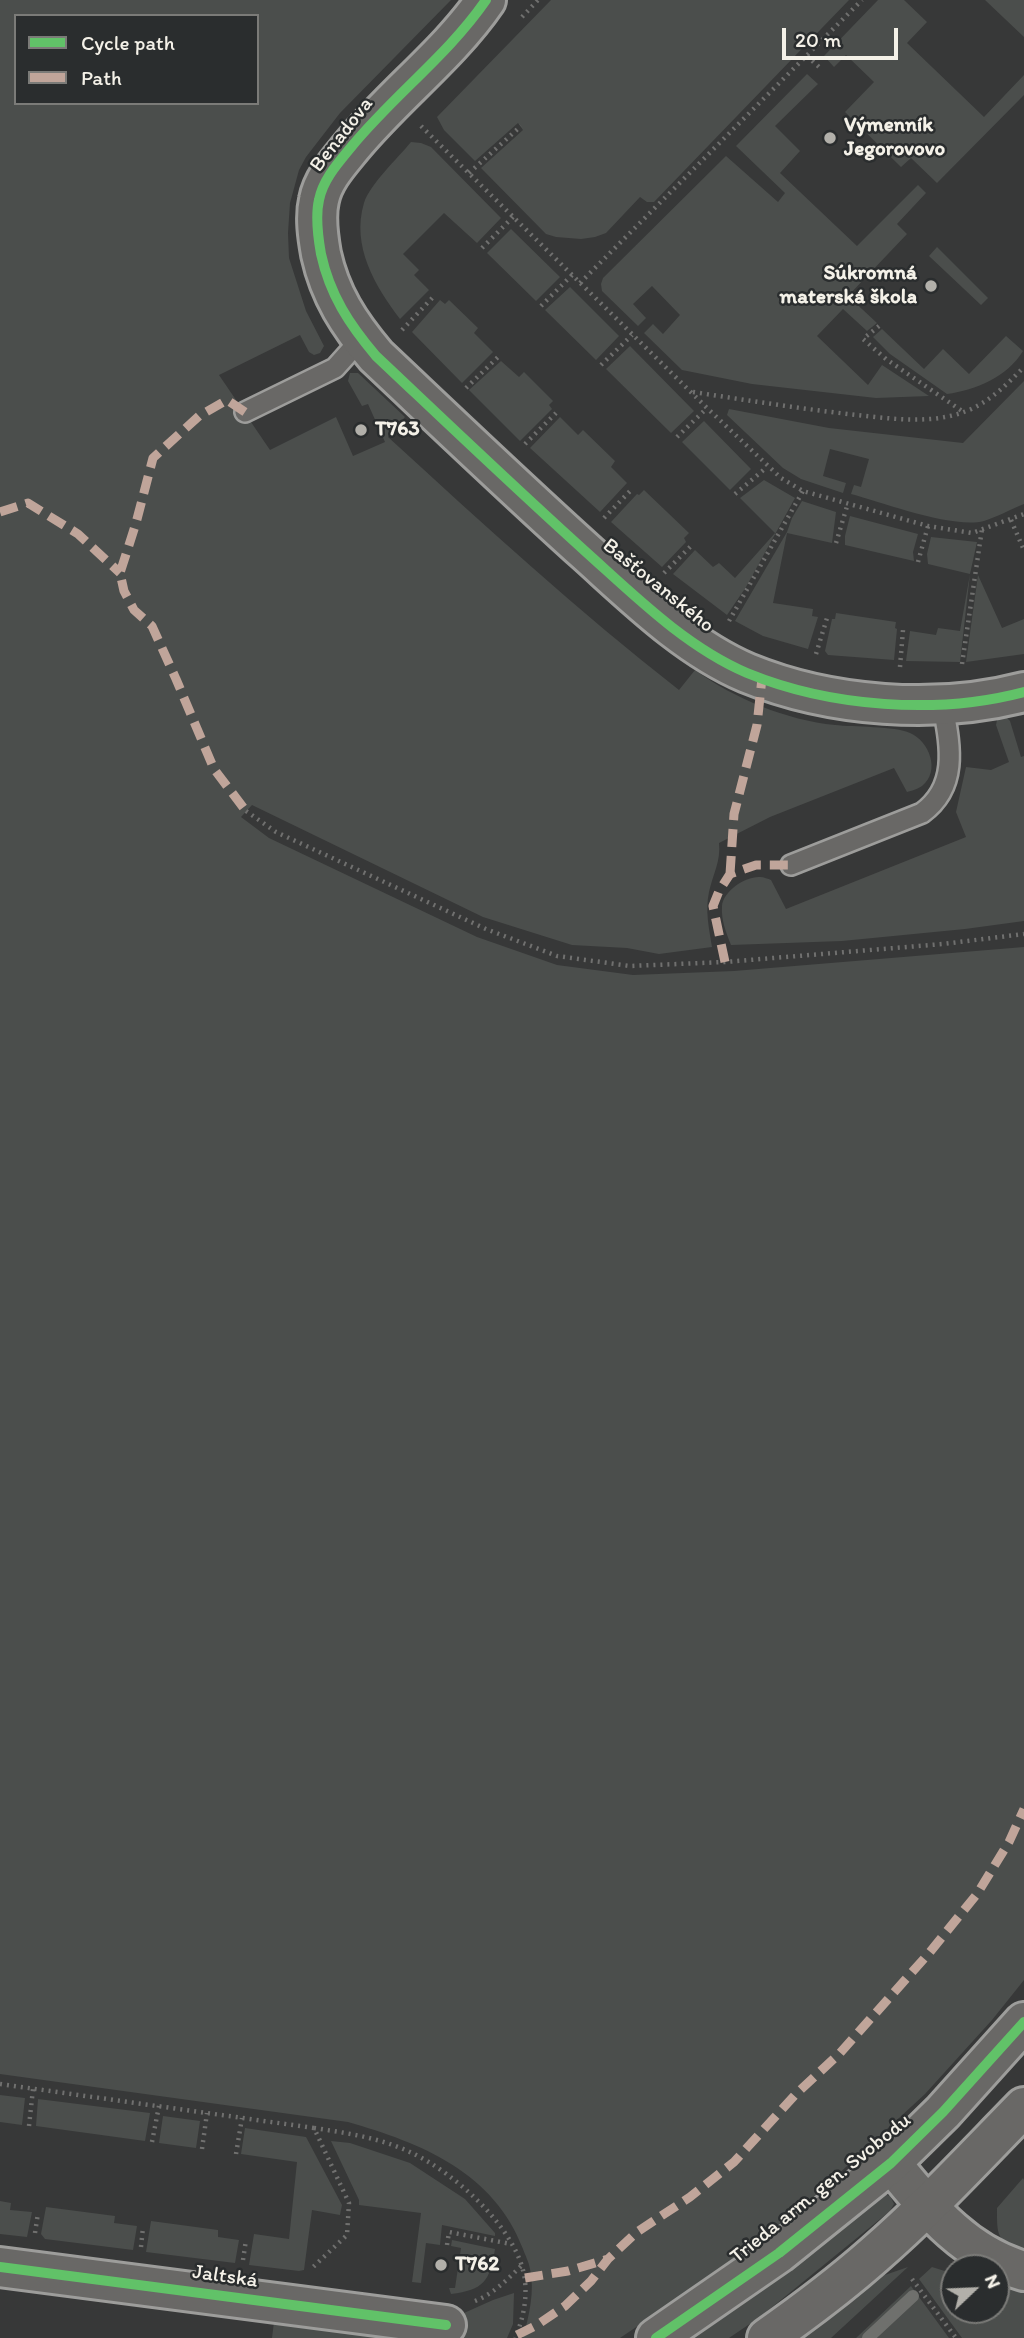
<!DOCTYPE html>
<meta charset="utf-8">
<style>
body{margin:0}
#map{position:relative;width:1024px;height:2338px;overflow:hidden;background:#373838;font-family:Itim,sans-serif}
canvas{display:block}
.legend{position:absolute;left:14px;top:14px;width:245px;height:91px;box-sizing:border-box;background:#2a2d2e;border:2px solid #7b7b78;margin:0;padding:9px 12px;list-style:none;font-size:21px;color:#f4f1e8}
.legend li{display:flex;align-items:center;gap:14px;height:35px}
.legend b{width:35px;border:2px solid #7b7b78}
.north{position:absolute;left:940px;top:2254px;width:70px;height:70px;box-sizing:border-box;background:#2a2d2e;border:2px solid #7b7b78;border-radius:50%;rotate:67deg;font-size:19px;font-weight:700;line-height:28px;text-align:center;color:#f4f1e8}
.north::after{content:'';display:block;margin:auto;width:24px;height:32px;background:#b2b0aa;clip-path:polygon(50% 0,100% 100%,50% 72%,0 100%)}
.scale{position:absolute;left:782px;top:28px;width:116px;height:32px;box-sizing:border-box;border:4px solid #f4f1e8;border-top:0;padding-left:9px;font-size:21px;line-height:24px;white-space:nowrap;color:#f4f1e8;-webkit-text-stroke:5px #2a2d2e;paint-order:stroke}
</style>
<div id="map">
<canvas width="1024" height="2338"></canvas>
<ul class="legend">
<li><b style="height:9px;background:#61c268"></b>Cycle path</li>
<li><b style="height:9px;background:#c0a59a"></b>Path</li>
</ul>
<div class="north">N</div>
<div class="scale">20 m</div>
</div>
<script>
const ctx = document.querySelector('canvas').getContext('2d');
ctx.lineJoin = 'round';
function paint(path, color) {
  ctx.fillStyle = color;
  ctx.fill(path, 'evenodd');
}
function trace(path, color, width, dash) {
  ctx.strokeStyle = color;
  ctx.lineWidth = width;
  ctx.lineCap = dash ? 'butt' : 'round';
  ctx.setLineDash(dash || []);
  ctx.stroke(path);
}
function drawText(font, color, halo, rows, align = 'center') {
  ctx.font = font + ' Itim,sans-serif';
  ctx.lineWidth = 5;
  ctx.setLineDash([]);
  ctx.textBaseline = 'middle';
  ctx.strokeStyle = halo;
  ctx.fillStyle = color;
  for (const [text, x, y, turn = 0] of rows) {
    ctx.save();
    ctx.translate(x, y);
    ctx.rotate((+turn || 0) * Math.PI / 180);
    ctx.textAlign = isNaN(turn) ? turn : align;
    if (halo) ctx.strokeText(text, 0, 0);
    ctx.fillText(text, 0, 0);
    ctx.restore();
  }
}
const green = new Path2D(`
 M0,0H451L340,113L306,157L299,170L290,203L288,233L289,258L306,311L324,346L320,353L314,355L309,352L300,335L219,375L270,450L336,417L353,456L385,442L368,404L362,406L348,381L350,373H358L405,417L388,437C483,524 578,611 679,690L695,670C735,699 786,720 835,725C853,727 895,726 910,733C929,741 941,771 922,786C918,789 911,791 907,792L894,768L770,817L719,843C721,861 713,874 709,892C705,911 709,928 712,947L659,954L627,948L572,945L483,917L252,805L241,817L269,838L477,937L557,965L633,975L734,971L1024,947V1980L992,2020L925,2094L807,2203L731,2263L620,2338H523C529,2316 535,2291 530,2269C529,2262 525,2255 523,2249C494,2172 421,2143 348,2122L0,2074ZM16,16H257V103H16Z
 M551,0H849L654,202H647L640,197L606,233L595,237L581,239L556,237L546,234L481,168L523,130L518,123L475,161L444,130L437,117Z
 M878,0H904L927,22L907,43L984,117L1024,75V95L937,183L911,158L901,167L845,112L874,82L846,55L834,67L824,56Z
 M985,0H1024V37Z
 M807,74L818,84L775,126L800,151L780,173L857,246L918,185L926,193L897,224L907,234L848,296L877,323L867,331L843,309L817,336L868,385L882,365L929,396L876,398L752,384L682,370L644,333L653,324L663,334L680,315L652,286L633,304L646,318L638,326L602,291L601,284L603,278L726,156L778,202L785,193L736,146Z
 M411,142L421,143L431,147L501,218L477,243L444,213L403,254L419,270L414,275L429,290L400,319C375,286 351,246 364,203C370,184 398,158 411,142Z
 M511,229L560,277L536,301L487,253Z
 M937,247L988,298L981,305L929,256Z
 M570,287L619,336L596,360L545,310Z
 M440,300L445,304L449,300L478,328L474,333L493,352L462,383L412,332Z
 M882,329L924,369L943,349L969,374L1006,336L1023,351C1007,377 976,390 947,394L890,354L873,337Z
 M630,346L694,411L671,433L606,369Z
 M501,361L519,377L524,372L553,401L549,405L552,409L520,441L469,390Z
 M1024,381V504C1011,509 997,517 984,521C953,529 884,503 851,494L854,485L861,487L869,459L830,449L823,476L846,483L843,493L801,479L783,468L727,415L729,409L829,428L963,443Z
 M560,417L578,435L583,430L615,461L611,467L627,483L600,512L530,448Z
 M704,421L751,469L730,490L682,442Z
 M764,480L795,498L746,587L727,615L673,574L695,550L713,567L719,563L735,578L775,533L740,498Z
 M644,490L689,533L684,538L686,542L662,567L611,522L637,494L639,495Z
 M802,501L836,512L832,543L787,533L773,603L813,609L812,616L818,617L808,649L763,636L735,621L787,532L792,518Z
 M850,516L918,534L913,552L914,561L845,545V536Z
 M931,537L977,542L970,574L960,662L906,661L910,631L936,635L938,628L960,631L970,574L928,564L927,554Z
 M978,575L1002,628L1024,619V654L966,662Z
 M836,613L896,622L895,628L897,629L894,660L828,655L825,651L832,619H835Z
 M1000,717H1006L1010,721L1021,757L1024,756V921L965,929L842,941L731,945C726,932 721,920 722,906C723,891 746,876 760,877C764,877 768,879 771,880L786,909L966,837L956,812L966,767L991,770L1009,762L996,725L997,720Z
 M0,2095L25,2098L22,2125L0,2122Z
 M38,2099L150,2113L145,2141L36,2126Z
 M163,2116L200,2121L196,2148L159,2143Z
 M245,2128L306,2137L342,2205L340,2215L312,2210L304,2270L299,2271L249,2265L254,2234L289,2239L297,2162L241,2154Z
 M331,2141L350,2143L410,2163L465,2199L495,2233V2236L442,2225L440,2245L426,2243L421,2283L412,2282L421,2213L359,2205V2200Z
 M1023,2178L1024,2180V2249C996,2242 997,2235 997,2208Z
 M884,2194L890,2196L894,2204L890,2211L760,2317L729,2338H695L811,2253L878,2196Z
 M0,2201L11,2203L10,2210L32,2212L27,2237L0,2234Z
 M46,2207L115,2216L114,2223L137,2226L133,2250L45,2239L41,2234Z
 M151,2221L218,2230V2237L239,2240L235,2263L146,2252Z
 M452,2240L495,2249C490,2281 484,2290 451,2294L449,2288H455L461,2248L451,2246Z
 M908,2267L831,2338H801L882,2276Z
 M932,2267L954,2274V2310H996V2284L1024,2291V2338H962L919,2279Z
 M911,2286L949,2338H856Z
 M514,2293L513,2324L507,2338H462L464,2313L493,2300Z
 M274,2322L402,2338H272Z`);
const stream = new Path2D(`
 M868,2338L913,2296`);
const path = new Path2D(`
 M522,17L538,0
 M807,56L819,67
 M421,126L707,408L781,478L803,491L928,526L972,533L1024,514
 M469,173L521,126
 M482,248L513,217
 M580,283L862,0
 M541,306L572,275
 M879,326L863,339L886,359L962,411
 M402,330L435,295
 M601,365L632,335
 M466,388L498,357
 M693,392C745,400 796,408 848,414C888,418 931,426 969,410C992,400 1007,384 1024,367
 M677,437L707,408
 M525,444L556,413
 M735,494L767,467
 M604,518L632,489
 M1011,520L1023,548
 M836,543L848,503
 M918,562L928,526
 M664,573L691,546
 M729,621L803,491
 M816,654L827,618
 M962,664L982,529
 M900,667L903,630
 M246,811L276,832L486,929L557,956L630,966L725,962L943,944L1024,934
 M0,2084L314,2128L349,2203L347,2235L311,2269
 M29,2126L33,2089
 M314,2128C347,2133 381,2138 412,2153C455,2173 520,2231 525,2281C527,2300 523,2320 515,2338
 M152,2142L159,2106
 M202,2149L207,2113
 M236,2154L242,2118
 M35,2233L38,2213
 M447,2245L449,2232L511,2244
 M141,2247L143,2227
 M243,2260L246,2240
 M912,2279L956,2338
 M475,2301C493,2294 507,2280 521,2266`);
const service = new Path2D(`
 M245,412L335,368L361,339
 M791,865L922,813C959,786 950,745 943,706`);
const minor = new Path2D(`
 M486,0C449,54 394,95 352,146C339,162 323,179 319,200C315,217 318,237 321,254C330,295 349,324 376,356C446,422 515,488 586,552C635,596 686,647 747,673C830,707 937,715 1024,692
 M891,2163C929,2209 964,2254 1024,2271
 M0,2267L446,2325`);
const tertiary = new Path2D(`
 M656,2338L779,2253L891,2163L943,2112L1024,2022
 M767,2338C804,2312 840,2285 874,2255C927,2209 975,2157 1024,2107`);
const quiet = new Path2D(`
 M245,412L227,400L199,416L153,458L136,523L120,573L124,591L134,610L152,626L176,679L214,769L246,811
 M0,512L28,503L78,534L120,573
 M730,874L734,814L757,725L762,678
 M725,962L713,906L719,891L730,874L756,865H791
 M525,2278L568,2271L608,2259
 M517,2335L537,2325L565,2306L591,2281L608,2259L637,2232L690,2197L734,2162L795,2095L840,2053L930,1952L977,1894L1009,1842L1024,1809`);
const cycleway = new Path2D(`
 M486,0C449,54 394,95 352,146C339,162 323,179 319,200C315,217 318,237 321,254C330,295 349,324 376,356C446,422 515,488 586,552C635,596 686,647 747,673C830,707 937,715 1024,692
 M0,2267L446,2325
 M656,2338L779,2253L891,2163L943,2112L1024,2022`);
const markers = [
 [830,138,7,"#b2b0aa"],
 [931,286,7,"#b2b0aa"],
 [361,430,7,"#b2b0aa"],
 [441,2265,7,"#b2b0aa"]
];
const poiNames = [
 ["Výmenník",844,126],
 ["Jegorovovo",844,150],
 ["Súkromná",917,274,"right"],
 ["materská škola",917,298,"right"],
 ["T763",375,430],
 ["T762",455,2265]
];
const streetNames = [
 ["Benadova",342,135,-52],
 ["Bašťovanského",658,586,39],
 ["Trieda arm. gen. Svobodu",821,2189,-39],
 ["Jaltská",225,2277,8]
];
paint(green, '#4b4e4c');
trace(stream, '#6f706d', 12);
trace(service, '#9d9d9b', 24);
trace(minor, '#9d9d9b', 44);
trace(tertiary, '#9d9d9b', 44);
trace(path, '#70706f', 4.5, [2, 5]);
trace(service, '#696866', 19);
trace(minor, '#696866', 38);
trace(tertiary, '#696866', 38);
trace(quiet, '#c0a59a', 9, [18, 9]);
trace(cycleway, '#61c268', 10);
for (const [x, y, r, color] of markers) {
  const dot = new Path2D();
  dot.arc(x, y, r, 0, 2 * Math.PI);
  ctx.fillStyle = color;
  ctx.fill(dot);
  trace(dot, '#2a2d2e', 2.5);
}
drawText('bold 21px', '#f4f1e8', '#2a2d2e', poiNames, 'left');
drawText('21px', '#f4f1e8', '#2a2d2e', streetNames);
</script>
